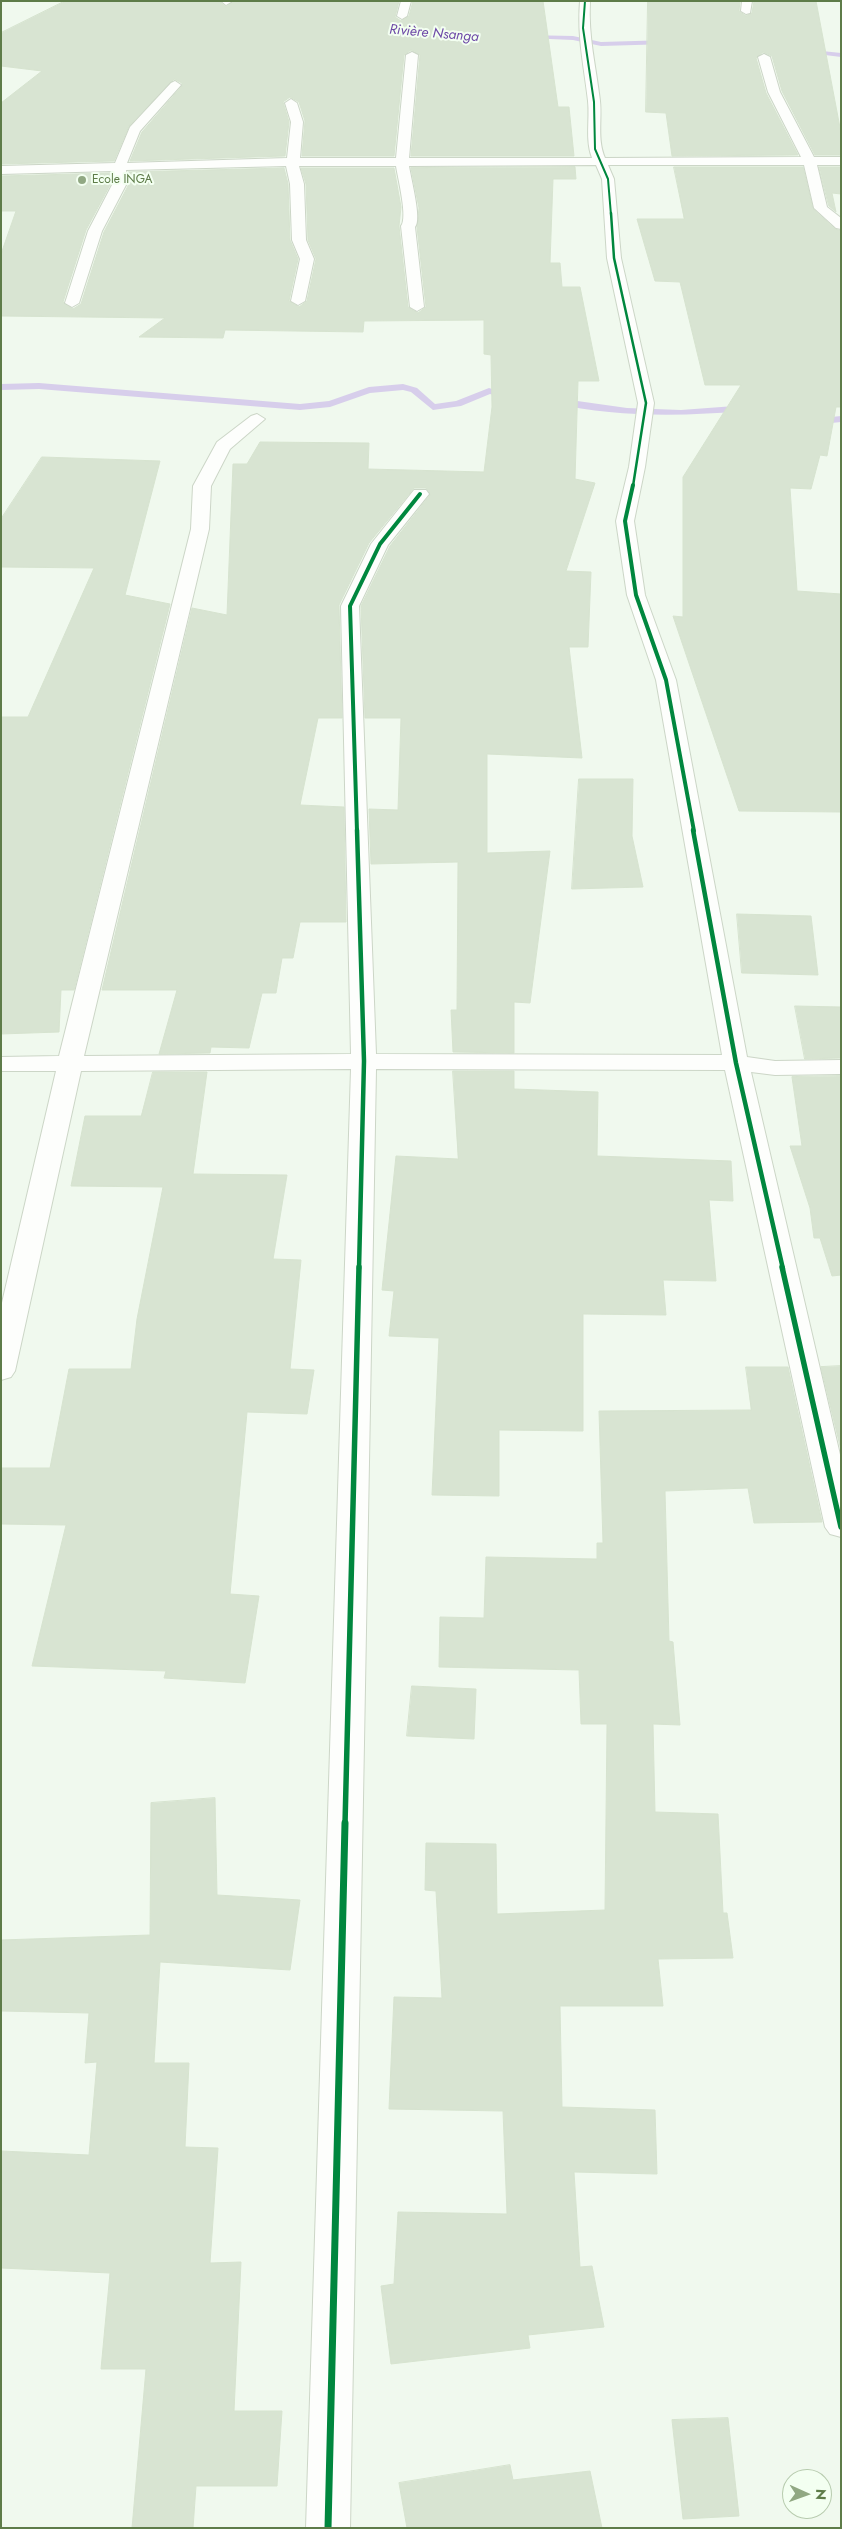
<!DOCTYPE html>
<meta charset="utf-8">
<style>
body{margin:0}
#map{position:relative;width:842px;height:2529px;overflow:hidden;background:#f0f9ee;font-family:Jost,sans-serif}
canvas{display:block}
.frame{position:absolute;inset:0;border:2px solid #5e7c49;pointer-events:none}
.north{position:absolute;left:782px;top:2469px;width:50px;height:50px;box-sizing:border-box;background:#f3fff1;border:1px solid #b7cbae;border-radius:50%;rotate:92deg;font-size:14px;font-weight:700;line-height:20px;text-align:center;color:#5e7c49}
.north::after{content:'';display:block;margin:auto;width:18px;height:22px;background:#91a883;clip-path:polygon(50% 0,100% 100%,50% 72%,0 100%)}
</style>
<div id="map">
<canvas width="842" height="2529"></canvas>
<div class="frame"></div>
<div class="north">N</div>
</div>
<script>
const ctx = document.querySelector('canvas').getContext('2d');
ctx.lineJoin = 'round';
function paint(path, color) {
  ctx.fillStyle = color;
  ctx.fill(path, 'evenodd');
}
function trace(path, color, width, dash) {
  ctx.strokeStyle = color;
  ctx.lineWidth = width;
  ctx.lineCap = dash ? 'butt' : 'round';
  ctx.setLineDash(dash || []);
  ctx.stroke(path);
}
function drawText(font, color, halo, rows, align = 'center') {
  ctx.font = font + ' Jost,sans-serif';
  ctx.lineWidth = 4;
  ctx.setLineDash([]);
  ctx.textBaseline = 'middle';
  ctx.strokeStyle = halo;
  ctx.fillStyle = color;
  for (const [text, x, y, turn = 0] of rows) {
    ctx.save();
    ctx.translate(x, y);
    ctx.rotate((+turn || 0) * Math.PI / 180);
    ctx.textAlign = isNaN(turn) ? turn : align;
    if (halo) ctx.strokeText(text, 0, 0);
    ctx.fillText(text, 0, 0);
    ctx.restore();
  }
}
const stream = new Path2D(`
 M525,35L573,36L601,42L669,40L672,42L669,44L601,46L573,40L527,38Z
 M803,49L841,53V57L801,52Z
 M39,383L300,404L329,401L369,387L403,384L417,388L435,404L456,401L489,388L517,397L512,400L490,394L461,406L433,410L411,392L403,390L370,393L330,407L300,410L39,389L1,390V384Z
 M556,398L627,408L681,410L748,405L753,408L748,411C683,416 617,418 553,403V399Z
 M841,416V422L812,425L807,422L812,419Z`);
const building = new Path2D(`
 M65,1H219L226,7L233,1H399L395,17L401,21L409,16L413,1H543L558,107H569L574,156H411L420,55L411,50L404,55L394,156H302L305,121L299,102L290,97L283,102L289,122L285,156L130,161L142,132L182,86V83L174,79L129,126L114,161L1,164V103L42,71L1,66V33Z
 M648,1H740L739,11L746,16L752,13L754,1H816L841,133V155H815L782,91L772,56L763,52L756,58L766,93L798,155L672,156L666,113L646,112Z
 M575,167L576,179H553L550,263H560L562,287H580L599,381H578L575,479L595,483L566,571L591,572L588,647H569L582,758L487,754V853L550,851L530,1003L514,1002V1053L453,1052L451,1010H457L458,862L371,864L369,809L398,810L401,718H365L361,606L390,546L430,495L426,488H414L369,543L339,605L342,718H318L300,805L344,807L346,922H300L293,958H282L276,993H262L249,1048L211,1047L210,1053L159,1054L177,990H102L192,608L227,615L233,464H247L260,442L369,443L368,469L484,472L492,407L491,355L484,354V320L364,321L363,332L225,330L223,338L139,337L165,318L1,316V254L16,211H1V176L111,173V183L86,230L63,302L73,309L81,304L104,232L129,184L128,172L284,168L288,184L290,240L298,259L289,301L299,307L307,301L316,259L308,240L306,184L301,168H394L401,207L399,226L408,307L418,313L426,307L417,227L419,208L411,168Z
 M674,167H803L813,209L835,229L841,231V407H836L827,456L820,455L811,489L790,488L797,591L841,594V812L739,811L673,616L683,617V477L741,385H705L680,282L655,281L637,219H684Z
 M819,167H841V194L832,193L836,212L829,206Z
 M42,457L160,461L125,595L170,604L74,990H61L59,1032L1,1034V717H28L94,568L1,567V519Z
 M579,779H633L632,836L643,887L572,889Z
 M737,914L811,916L818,975L742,973Z
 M795,1006L841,1007V1058L805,1059Z
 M453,1071H514V1089L598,1092L597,1156L731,1161L733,1201L709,1200L716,1281L663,1280L666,1315L583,1314V1431L499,1430V1496L432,1495L439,1338L389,1336L394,1291L382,1290L396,1156L458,1159Z
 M153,1072H207L193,1174L287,1175L273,1259L301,1260L290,1369L314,1370L307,1414L247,1412L230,1594L259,1596L245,1683L164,1678L166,1671L32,1666L66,1525L1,1524V1468H50L69,1369H131L137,1319L163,1187L71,1186L85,1116H141Z
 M841,1076V1275L832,1276L820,1238H814L810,1208L790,1146H802L792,1077Z
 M841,1366V1450L821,1367Z
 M746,1367H788L822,1522L754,1523L748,1488L665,1491L669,1641L673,1642L680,1725L653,1724L655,1812L718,1814L723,1913H727L733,1958L658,1959L663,2006H560L562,2107L655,2110L657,2174L574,2172L580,2267L592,2266L604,2327L528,2335L530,2348L391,2364L381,2286L394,2284L398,2212L507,2214L503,2111L389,2109L394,1997L442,1998L436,1891L425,1890L426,1843L496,1844L497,1914L605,1910L607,1724H581L579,1670L439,1667L440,1617L484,1618L486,1557L597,1559V1543H603L599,1411L751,1410Z
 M412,1686L476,1689L474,1739L407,1736Z
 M215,1798L217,1895L300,1900L290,1970L160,1962L154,2063H189L185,2147L218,2148L210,2263L241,2262L234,2411H282L277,2486H196L193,2528H132L146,2369H101L110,2273L1,2268V2151L89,2155L97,2062L85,2063L89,2013L1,2011V1940L150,1935L151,1803Z
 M728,2418L739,2516L683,2519L672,2420Z
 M510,2465L513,2480L590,2471L602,2528H407L399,2483Z`);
const minor = new Path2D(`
 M221,1H231V2L226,5Z
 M401,1H411L407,16L402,19L397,16Z
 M580,1H590C588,37 596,66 600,101C602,119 597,140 605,158L801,157L768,92L758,57L764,54L770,57L780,92L814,157H841V165H817L827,207L841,218V229L836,228L814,208L804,165H608L614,179L621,258L654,403L645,467L634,521L645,595L676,680L747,1057L775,1061L841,1060V1074L775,1075L751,1072L841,1459V1537L830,1534L825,1527L725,1070L376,1069L350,2528H306L351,1069L81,1071L15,1371L11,1377L1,1380V1307L56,1071H1V1057L59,1056L191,529L193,486L217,442L251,416L257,414L265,419L230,449L211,486L209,529L84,1056L351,1054L341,606L371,544L414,490H426L429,494L388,545L359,606L376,1054L722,1055L656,680L627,595L616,521L629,467L638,403L607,258L602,179L596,165L409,166C411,179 422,220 415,227L424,307L417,311L410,307L401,226C408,218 398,179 396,166H299L304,184L306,240L314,259L305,301L298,305L291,301L300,259L292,240L290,184L286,166L126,170L127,183L102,231L79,303L72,307L65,303L88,231L113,183V171L1,174V166L115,163L130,127L171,83L175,81L181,85L140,131L127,163L287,158L291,122L285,103L291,99L297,103L303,122L300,158H396L406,55L412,52L418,55L409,158H592C585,140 590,119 588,101C584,66 577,37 580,1Z
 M742,1H752L750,13L746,14L741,11Z`);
const cyclewayFar5 = new Path2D(`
 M585,1L583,28L594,102L595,149L608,179L611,215`);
const cyclewayFar4 = new Path2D(`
 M611,213L614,258L646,403L633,486`);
const cyclewayFar3 = new Path2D(`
 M633,485L625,521L636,595L666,680L694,831
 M357,831L350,606L380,544L420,494`);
const cyclewayFar2 = new Path2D(`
 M357,830L364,1061L359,1269
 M693,830L736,1063L783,1269`);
const cyclewayFar1 = new Path2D(`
 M782,1267L841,1527
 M345,1824L359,1267`);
const cycleway = new Path2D(`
 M328,2528L345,1823`);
const markers = [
 [82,180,5,"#91a883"]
];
const farPoinames = [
 ["Ecole INGA",92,180]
];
const farWaternames = [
 ["Rivière Nsanga",434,34,5]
];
paint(stream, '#d7ceeb');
paint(building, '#d8e4d2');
trace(building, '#d6e3cf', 1);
trace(minor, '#ccd6c7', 2);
paint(minor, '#fdfefc');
trace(cyclewayFar5, '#00873e', 2);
trace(cyclewayFar4, '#00873e', 2.5);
trace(cyclewayFar3, '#00873e', 4);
trace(cyclewayFar2, '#00873e', 4.5);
trace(cyclewayFar1, '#00873e', 5.5);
trace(cycleway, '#00873e', 7);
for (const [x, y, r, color] of markers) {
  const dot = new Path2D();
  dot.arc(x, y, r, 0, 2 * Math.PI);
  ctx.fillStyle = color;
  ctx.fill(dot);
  trace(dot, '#f3fff1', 2);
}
drawText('12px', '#5e7c49', '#f3fff1', farPoinames, 'left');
drawText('italic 14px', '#6e49a7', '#f3fff1', farWaternames);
</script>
